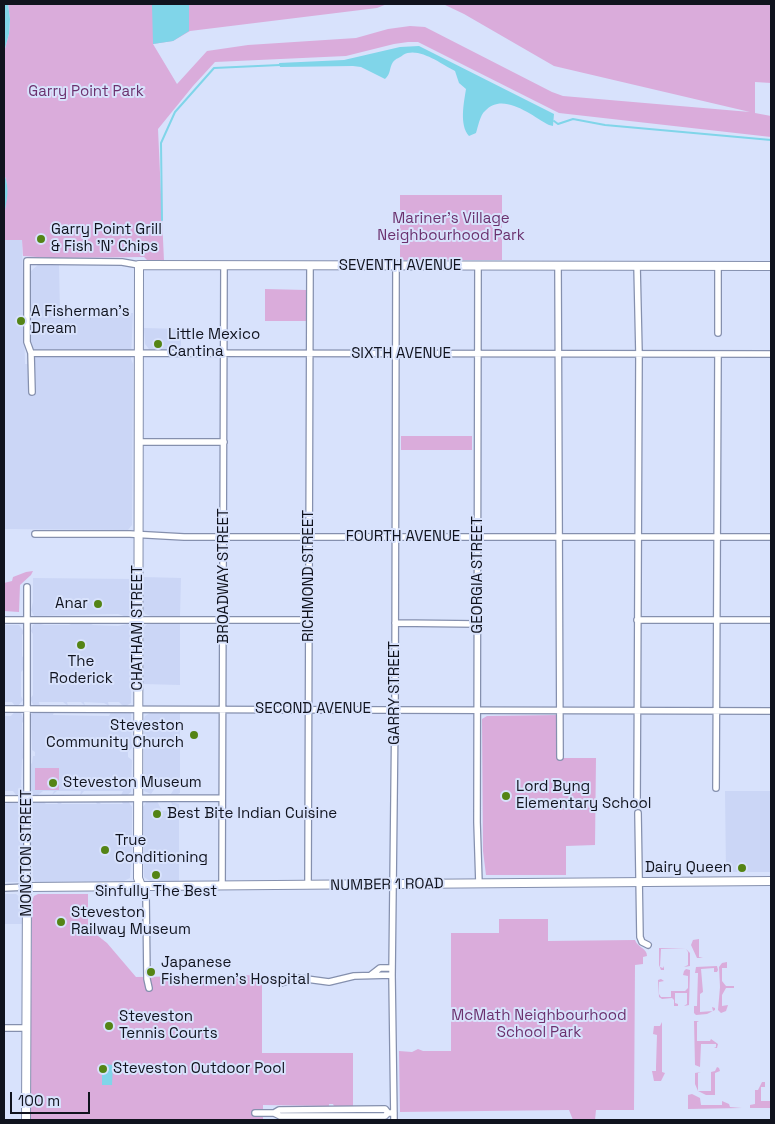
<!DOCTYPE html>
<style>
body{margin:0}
#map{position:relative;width:775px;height:1124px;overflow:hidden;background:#d8e2fc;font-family:"Space Grotesk",sans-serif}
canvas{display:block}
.frame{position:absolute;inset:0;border:5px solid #10131e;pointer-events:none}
.scale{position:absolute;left:10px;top:1092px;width:80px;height:22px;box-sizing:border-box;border:2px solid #10131e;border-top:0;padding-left:6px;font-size:15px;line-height:18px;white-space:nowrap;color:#10131e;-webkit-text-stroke:4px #d8e2fc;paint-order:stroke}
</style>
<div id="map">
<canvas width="775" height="1124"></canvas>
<div class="frame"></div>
<div class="scale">100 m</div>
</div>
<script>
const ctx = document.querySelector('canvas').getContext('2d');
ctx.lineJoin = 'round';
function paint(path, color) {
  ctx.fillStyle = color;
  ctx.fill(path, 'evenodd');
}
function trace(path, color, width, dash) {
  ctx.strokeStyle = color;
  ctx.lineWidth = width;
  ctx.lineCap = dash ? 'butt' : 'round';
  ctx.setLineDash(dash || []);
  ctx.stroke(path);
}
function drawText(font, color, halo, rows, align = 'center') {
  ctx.font = font + ' "Space Grotesk",sans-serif';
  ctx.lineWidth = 4;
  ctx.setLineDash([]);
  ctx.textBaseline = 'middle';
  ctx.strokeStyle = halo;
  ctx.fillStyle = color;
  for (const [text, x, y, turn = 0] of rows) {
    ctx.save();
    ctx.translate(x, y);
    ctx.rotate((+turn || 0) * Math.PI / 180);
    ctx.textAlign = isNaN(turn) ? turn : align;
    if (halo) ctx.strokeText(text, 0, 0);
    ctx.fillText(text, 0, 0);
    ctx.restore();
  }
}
const built = new Path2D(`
 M4,240H22L25,364H35L30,336L31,271L39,264H59L60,313H133L131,359L133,364L132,525L128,530L4,529Z
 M144,328L181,329V346L177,351L149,349L145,344Z
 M143,577L181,578L180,616H151L145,614L143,609Z
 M33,578L132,579V611L128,616H124L118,614L34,616L31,610L33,602Z
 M37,623L44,625H69L73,623H89L93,625L118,626L128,624L132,632L131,703L124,707L119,702H108L109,706L104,703L84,702L85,706L81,702H67L68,706L63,702H39L40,706H34L30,699L33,695V634L31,631L33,625Z
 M180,623V685L143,684L144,628L147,624L152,623Z
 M4,625H19L24,632L22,635V656L24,659V669L21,672V696L23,700L18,706H15L12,702H4Z
 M15,711L21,713L24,721L22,723L23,758L22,760L21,786L23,790L21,793L16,795L13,791H4V716H11Z
 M36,711L54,712L53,715L109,716L111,712L129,711L131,713L132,748L128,752V757L132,760L131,792L126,796L121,795L123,791H84L80,796L81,791H57L52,795L54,791H43L38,795H34L30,790V765L32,763L33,756H35V752L32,750L31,717V714Z
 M150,713H180V793L178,794H171L174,789L172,788H155L151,794L144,791V719L145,716Z
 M725,791H771V872H726Z
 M41,800L46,804H58L56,801L57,800L62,804H97L95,801L97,800L101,804H123L121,801H128L132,807V835L129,839L130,845L132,847L130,878L124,881L48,882L44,884L35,882L33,878L32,849L30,847V838L32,835V810L30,808L32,803L34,801Z
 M147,801H157L162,811L174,810L171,802L179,804V881H150L144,877L143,807Z
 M13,802L20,803L23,808L21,812V835L23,838V847L21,849V871L23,876L18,882H4V804Z
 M4,894H16L21,898L22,924H4Z`);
const green = new Path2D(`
 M8,4H387L377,8L190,31L173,41L153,44L177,84L207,51L248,45L356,38L388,29L410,26L425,27L552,92L563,96L750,112L554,66L464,14L443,4H771V83L755,82V113L771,116V137L559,113L418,42H408L394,44L346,56L215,62L193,86L158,129L164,261H148L144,257L51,258L23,256L22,240H4C4,232 3,223 4,215C6,200 10,188 4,174V52L9,34L10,19Z
 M400,195H502V260H400Z
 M265,289L306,290V321H265Z
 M401,436H472V450H401Z
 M33,571L31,575L20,585L19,612L4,611V583L12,581L13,577L26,572Z
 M558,715V758H596L595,845L566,846V875H486L483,851L482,719L487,716Z
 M35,768H59V790H35Z
 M38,894H88V928L107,943L136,977L262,975V1053H353V1106H334L333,1104H329V1106L263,1105V1119L271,1120H31V1047L29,1042L30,1014L31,1010L32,901L34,896Z
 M499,919H548V941L635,940C638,948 647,948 647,956L643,957V964L635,965L634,1110H596L595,1120H573L569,1110L400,1112L399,1051L412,1052L418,1049L423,1051H451V933H499Z
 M699,939V957L703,958H697L691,945L693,940Z
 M659,948L686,949L690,953V966L684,967L688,965V952L686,949H661L660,967L663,968L664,966V970H661L659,965Z
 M727,962V968H722V981L726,986H734V988H726L722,995V1006L728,1005L726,1011L721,1013L718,1010L720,987L719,967L722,963Z
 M717,966L718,970L717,972H714V968L701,969L703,992L700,994V1012L713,1011L712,1007L715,1008V1010L707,1014L696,1015L694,1013V1006H697L698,973H695L696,967Z
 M686,969L690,970L689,1005L684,1006L687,1004V993H675V1003L678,1004V1006H674V1000L672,998L662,999L659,997L658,980L661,979L664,981L659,982V994L661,997H671V991H685L688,988V976L683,975L684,971Z
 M694,1021H699L697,1022V1041H710L711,1039L718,1044L717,1048H714L716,1047V1044H701L700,1067L695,1065Z
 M662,1022V1072L665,1073L661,1081H654L652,1071H656V1067L657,1035L653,1034L654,1026H660Z
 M717,1067L719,1068L720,1071L715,1073V1095H706L698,1091L695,1084V1073L701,1072L698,1073V1091H711V1072L715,1071Z
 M762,1082H765V1087H761V1101H771V1108H750V1105L755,1104V1090H758Z
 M692,1094L700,1098L701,1105H722V1101L729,1104L730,1107L742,1108L688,1109V1095Z`);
const water = new Path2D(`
 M4,4H8L10,19L9,34L4,52Z
 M152,4H189V31L173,41L153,44Z
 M419,46L554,114L553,126L549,125C532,116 503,91 485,111C480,115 478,127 476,133L469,136C459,125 464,102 466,89L459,83L455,71C441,64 418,46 403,55C400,58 396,58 393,62C389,68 391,74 385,79L361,67L353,66L280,67L279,63L344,60L400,47Z
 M4,174C10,187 7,201 4,215Z
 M102,1064L113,1065L112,1085H102Z`);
const stream = new Path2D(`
 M554,121L558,124L573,119L605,125L771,140
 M162,220L161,143L175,112L214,68L280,65`);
const street = new Path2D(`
 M558,265L560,757
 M637,265L639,354L637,804
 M478,266L477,822L479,884
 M718,266V333
 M31,353L771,354
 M32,392L31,353L27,342V261L122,262L139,265
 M139,442H224
 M35,534H130L184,537H771
 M4,620H309
 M637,620H771
 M395,623L477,624
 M4,709L771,711
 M716,788L718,354
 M4,799L222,798
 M638,813L640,937L642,942L648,945
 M308,885L310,266
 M222,886L224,266
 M4,888L27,887V587
 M142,888L146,895L147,979L149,988
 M371,975L380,968H392
 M281,983L299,978L329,982L354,976L392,975
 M4,1028H26
 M255,1113H274L280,1116H385L388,1113H394
 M274,1113L279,1110L385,1109L388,1113
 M394,1120L392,975L395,710L396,266`);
const secondary = new Path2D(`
 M142,888L138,878L139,265L771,266
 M26,1120L27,887L771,881`);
const markers = [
 [41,239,5,"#548415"],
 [21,321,5,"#548415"],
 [158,344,5,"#548415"],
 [98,604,5,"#548415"],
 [81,645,5,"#548415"],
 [194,735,5,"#548415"],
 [53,783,5,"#548415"],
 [506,796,5,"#548415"],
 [157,814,5,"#548415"],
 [105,850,5,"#548415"],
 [742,868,5,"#548415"],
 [156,875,5,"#548415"],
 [61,922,5,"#548415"],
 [151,972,5,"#548415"],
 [109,1026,5,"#548415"],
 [103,1069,5,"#548415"]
];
const parkNames = [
 ["Garry Point Park",86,92],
 ["Mariner's Village",451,219],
 ["Neighbourhood Park",451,236],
 ["McMath Neighbourhood",539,1016],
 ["School Park",539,1033]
];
const poiNames = [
 ["Garry Point Grill",51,230],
 ["& Fish 'N' Chips",51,247],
 ["A Fisherman's",31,312],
 ["Dream",31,329],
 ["Little Mexico",168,335],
 ["Cantina",168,352],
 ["Anar",88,604,"right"],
 ["The",81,662,"center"],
 ["Roderick",81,679,"center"],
 ["Steveston",184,726,"right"],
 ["Community Church",184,743,"right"],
 ["Steveston Museum",63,783],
 ["Lord Byng",516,787],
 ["Elementary School",516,804],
 ["Best Bite Indian Cuisine",167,814],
 ["True",115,841],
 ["Conditioning",115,858],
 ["Dairy Queen",732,868,"right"],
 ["Sinfully The Best",156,892,"center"],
 ["Steveston",71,913],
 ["Railway Museum",71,930],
 ["Japanese",161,963],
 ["Fishermen's Hospital",161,980],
 ["Steveston",119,1017],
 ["Tennis Courts",119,1034],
 ["Steveston Outdoor Pool",113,1069]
];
const streetNames = [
 ["SEVENTH AVENUE",400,266],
 ["SIXTH AVENUE",401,354],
 ["FOURTH AVENUE",403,537],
 ["GEORGIA STREET",478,575,-90],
 ["BROADWAY STREET",224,576,-90],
 ["RICHMOND STREET",309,576,-90],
 ["CHATHAM STREET",138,628,-90],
 ["GARRY STREET",395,693,-90],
 ["SECOND AVENUE",313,709],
 ["MONCTON STREET",27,853,-90],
 ["NUMBER 1 ROAD",387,885,-1]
];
paint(built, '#cbd6f6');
paint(green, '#daacdb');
paint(water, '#80d5e9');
trace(stream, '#80d5e9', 2);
trace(street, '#8590ae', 8);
trace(secondary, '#8590ae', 10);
trace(street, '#fff', 5.5);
trace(secondary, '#fff', 8);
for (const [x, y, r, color] of markers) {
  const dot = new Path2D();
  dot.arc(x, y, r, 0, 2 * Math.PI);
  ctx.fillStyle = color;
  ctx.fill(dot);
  trace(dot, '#d8e2fc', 2);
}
drawText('15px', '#6b316e', '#d8e2fc', parkNames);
drawText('15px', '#10131e', '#d8e2fc', poiNames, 'left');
drawText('15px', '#10131e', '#d8e2fc', streetNames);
</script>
